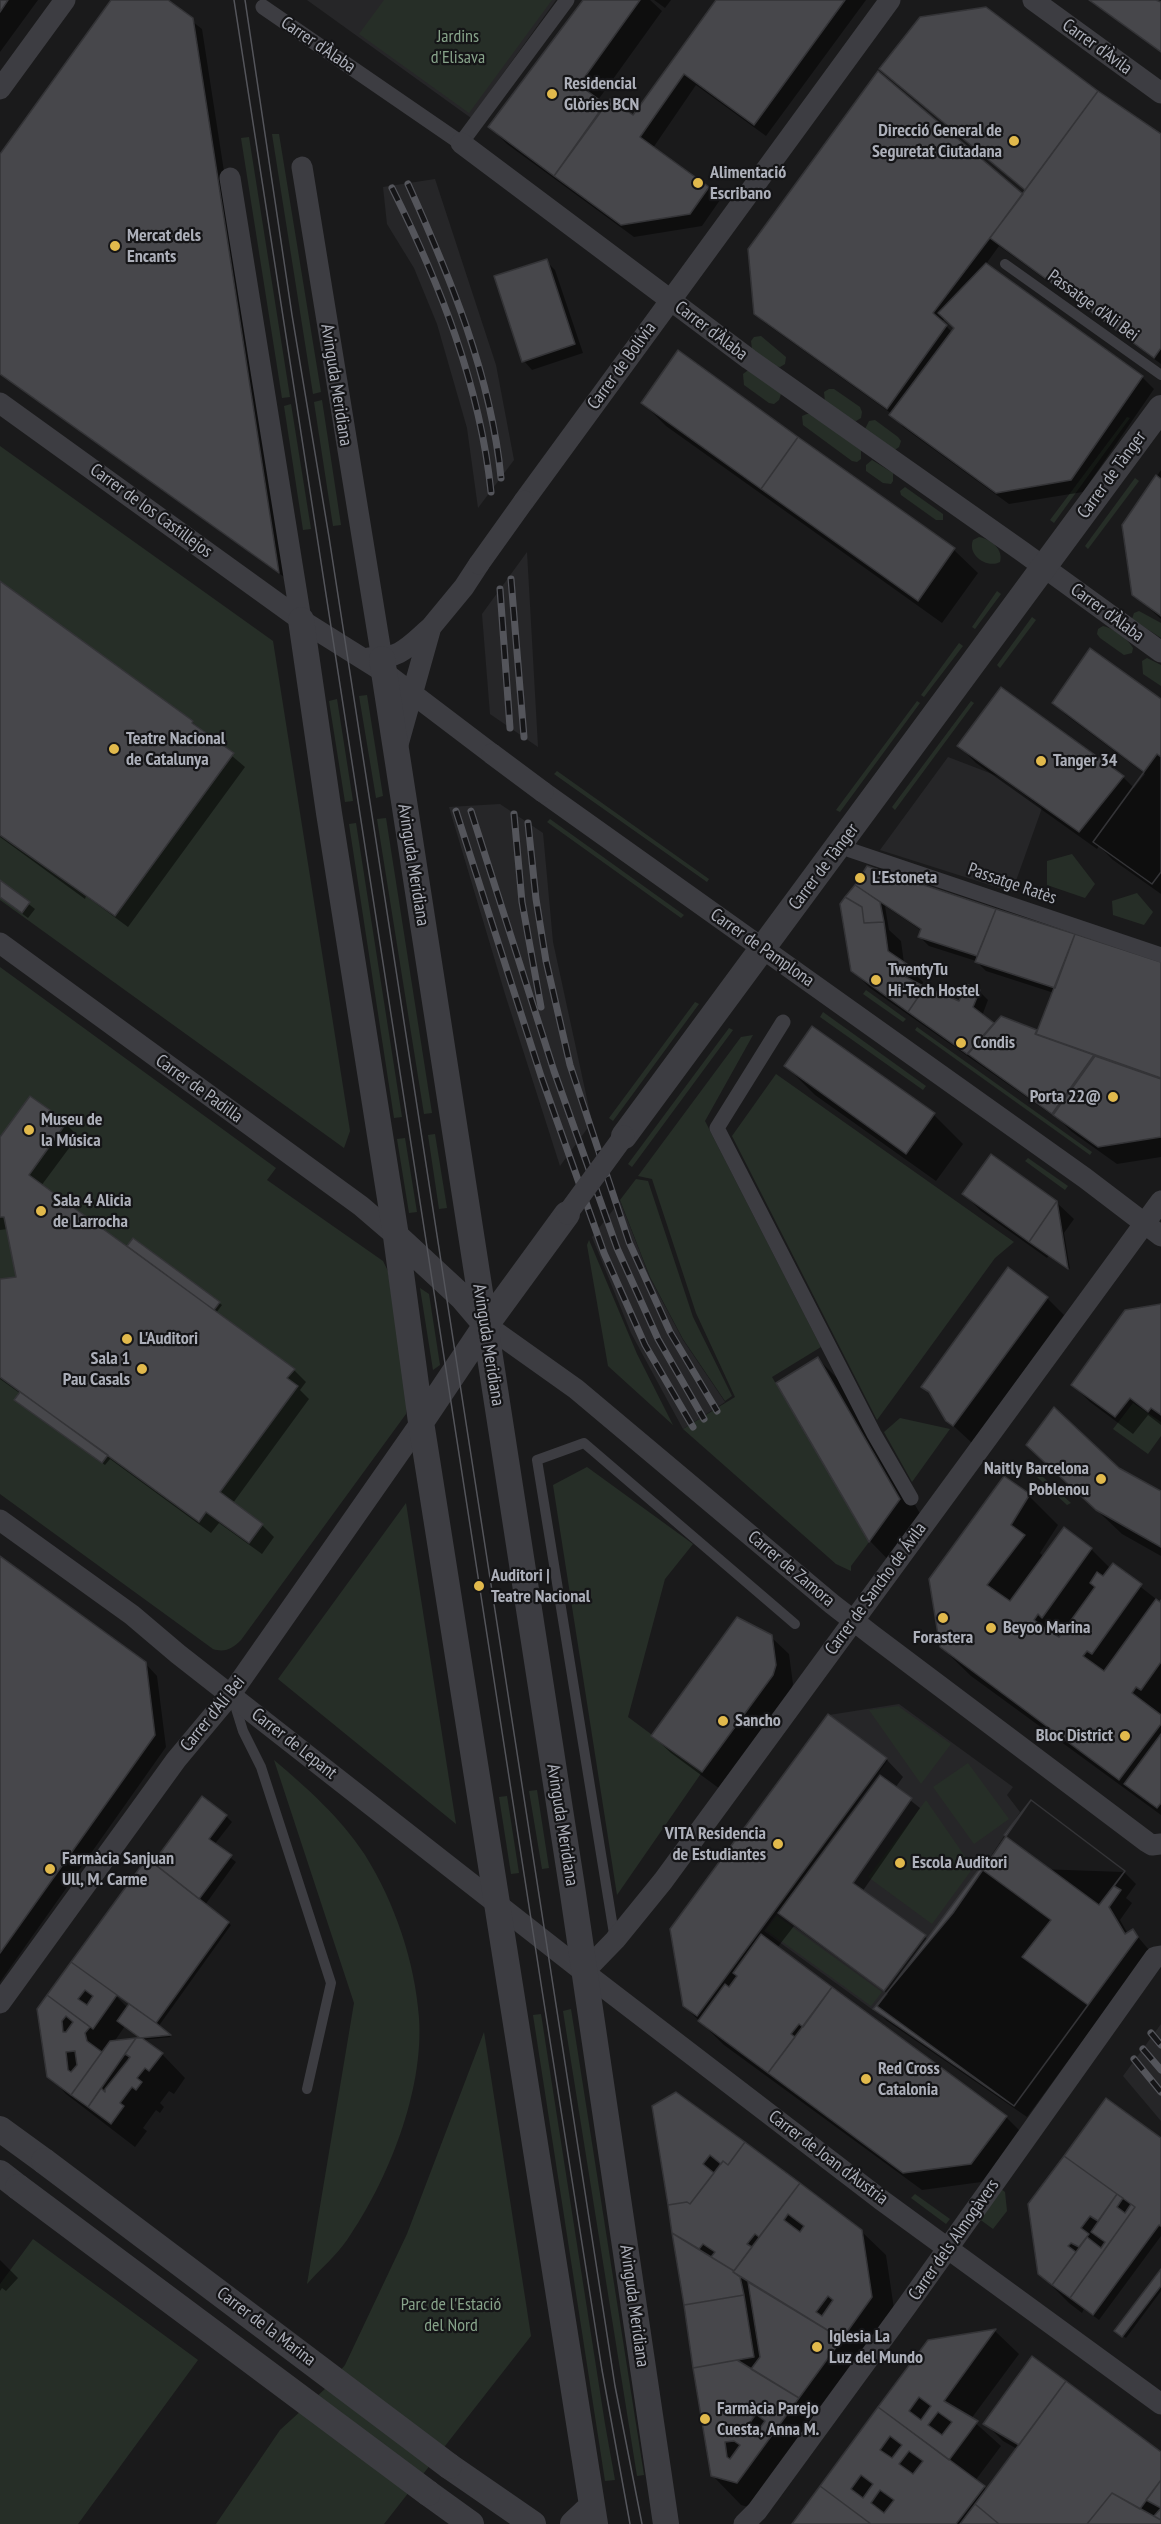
<!DOCTYPE html>
<meta charset="utf-8">
<style>
body{margin:0}
canvas{display:block;background:#1a1a1b}
</style>
<canvas width="1161" height="2524"></canvas>
<script>
const ctx = document.querySelector('canvas').getContext('2d');
ctx.lineJoin = 'round';
function paint(path, color) {
  ctx.fillStyle = color;
  ctx.fill(path, 'evenodd');
}
function trace(path, color, width, dash) {
  ctx.strokeStyle = color;
  ctx.lineWidth = width;
  ctx.lineCap = dash ? 'butt' : 'round';
  ctx.setLineDash(dash || []);
  ctx.stroke(path);
}
function drawText(font, color, halo, rows, align = 'center') {
  ctx.font = font + ' "PT Sans Narrow",sans-serif';
  ctx.lineWidth = 4.5;
  ctx.setLineDash([]);
  ctx.textBaseline = 'middle';
  ctx.strokeStyle = halo;
  ctx.fillStyle = color;
  for (const [text, x, y, turn = 0] of rows) {
    ctx.save();
    ctx.translate(x, y);
    ctx.rotate((+turn || 0) * Math.PI / 180);
    ctx.textAlign = isNaN(turn) ? turn : align;
    if (halo) ctx.strokeText(text, 0, 0);
    ctx.fillText(text, 0, 0);
    ctx.restore();
  }
}
const built = new Path2D(`
 M307,0H556L471,118Z
 M435,179L496,365L514,460L478,508L467,428L437,324L414,268L387,224L383,187Z
 M527,552L538,747L490,714L482,614Z
 M948,757L1000,777L1042,808L1012,892L880,850Z
 M500,804L543,833L553,942L592,1122L560,1166L505,994L449,807Z
 M620,1201L650,1278L683,1340L725,1402L683,1429L631,1333L592,1237Z
 M899,1704L1013,1787L1007,1795L1020,1812L953,1913L873,2010L764,1931L888,1760L829,1715Z
 M1161,2024V2121L1123,2076Z`);
const green = new Path2D(`
 M384,0H552L469,113L359,34Z
 M272,134H279L321,392L313,394Z
 M249,137L290,397L282,398L241,138Z
 M761,336L786,357L785,364L780,367L774,366L752,349L751,341L754,337Z
 M747,371H752L778,390L781,394L779,400L774,404L769,403L744,385L743,374Z
 M829,389H834L860,407L862,412L861,418L856,421L851,420L825,402L824,392Z
 M322,400L341,525L333,526L314,402Z
 M291,404L311,529L303,530L284,406Z
 M807,414H812L861,450V459L857,462L852,461L803,425L802,416Z
 M1127,417L1130,418L1054,523L1050,520Z
 M875,420L898,437L901,441L899,447L895,450L865,429L869,421Z
 M0,446L273,641L350,1131L344,1148L0,900Z
 M872,460L893,473V481L891,484L883,483L866,471V465Z
 M1135,478L1139,481L1088,549L1085,546Z
 M905,487L943,514V520H936L901,495L900,491Z
 M979,537C991,539 1004,550 1000,562C987,569 967,555 973,540Z
 M997,591L1001,594L975,629L972,627Z
 M1139,611L1161,623V638L1132,619L1134,613Z
 M1032,617L1036,620L1000,668L997,665Z
 M1103,626C1113,628 1128,639 1133,648L1132,653L1124,655L1100,638L1097,634L1098,629Z
 M959,643L963,646L924,697L921,695Z
 M1147,658L1161,665V686L1143,674L1142,661Z
 M367,695L383,796L376,798L359,696Z
 M337,699L353,801L345,802L329,701Z
 M917,701L920,703L840,812L836,810Z
 M971,701L974,703L895,810L892,807Z
 M557,771L709,879L707,882L554,774Z
 M386,818L432,1113L424,1114L377,819Z
 M550,819L684,915L681,918L547,822Z
 M356,823L402,1117L394,1118L349,824Z
 M1072,854L1095,884L1085,898L1047,885V861Z
 M1137,893L1153,912L1144,925L1113,915L1112,901Z
 M0,967L276,1168L267,1180L383,1261L388,1271L408,1400L406,1414L241,1640C233,1648 225,1653 213,1649L0,1494Z
 M866,990L906,1019L903,1022L863,994Z
 M695,1002L699,1004L613,1121L609,1118Z
 M823,1012L926,1086L923,1090L820,1017Z
 M917,1027L1092,1152L1090,1155L915,1030Z
 M729,1028L733,1030L632,1167L628,1164Z
 M753,1035L705,1121L821,1347L772,1377L869,1542L851,1566V1571L836,1564L683,1429L735,1397L696,1313L652,1179L638,1176L741,1037Z
 M776,1074L1014,1242L995,1258L877,1420L732,1136Z
 M435,1134L447,1208L439,1209L428,1135Z
 M405,1138L417,1212L409,1213L397,1139Z
 M1028,1158L1068,1186L1065,1190L1025,1161Z
 M636,1179L648,1181L693,1317L732,1396L725,1401L683,1339L650,1277L620,1200Z
 M589,1240L637,1354L673,1425L608,1366L587,1245Z
 M420,1288L429,1294L440,1365L433,1370Z
 M1133,1403L1161,1422V1436L1148,1454L1113,1429Z
 M900,1418L950,1429L912,1482L884,1432Z
 M587,1467L693,1544L665,1579L628,1717L702,1772L617,1895L553,1485Z
 M1037,1477H1043L1071,1503L1067,1505Z
 M406,1503L456,1824L278,1679Z
 M898,1706L951,1744L921,1784L869,1710Z
 M274,1760C307,1788 341,1818 365,1855C395,1903 415,1962 419,2018C424,2091 388,2181 347,2240C336,2256 320,2269 307,2284L354,2003Z
 M968,1763L1009,1819L974,1844L933,1787Z
 M537,1790L549,1868L542,1869L529,1791Z
 M507,1796L519,1873L511,1874L499,1797Z
 M926,1800L973,1868L932,1924L868,1877Z
 M777,1916L882,1992L871,2006L766,1930Z
 M571,2009L644,2475L637,2476L563,2011Z
 M541,2014L605,2424L615,2480L605,2481L533,2015Z
 M484,2032L531,2336L384,2524H216L280,2430L326,2388L345,2365L407,2234Z
 M1000,2188L1005,2192L1007,2211L993,2229L978,2218Z
 M915,2194L950,2219L946,2224L911,2198Z
 M33,2239L198,2360L78,2524H0V2284Z`);
const shadow = new Path2D(`
 M0,0H38L0,52Z
 M112,0H165L202,29L287,579L0,375V156Z
 M585,0H650L662,11L598,100L606,107L633,118L718,0H866L766,136L696,85L653,148L708,188L720,200L702,226L634,237L507,144L490,127Z
 M654,0H671L665,8Z
 M893,80L1097,92L1161,137V364L999,246L986,264L1142,377L1154,389L1083,492L1009,504L903,427L892,414L765,323L756,314L1023,196L1027,192ZM945,318L956,328L952,332L942,322Z
 M546,261L555,270L583,353L532,370L524,361Z
 M679,352L954,550L978,573L942,623L666,426L643,403Z
 M1161,470V619L1133,594L1124,525Z
 M0,582L192,722L245,767L128,927L86,896L85,899L0,837Z
 M1001,689L1123,777L1134,788L1145,774L1066,715L1054,703L1161,701V894L1113,860L1099,846L1097,849L976,763L959,746Z
 M868,868L1161,964V1157L1117,1164L1072,1132L1062,1122L870,988L852,970L842,904ZM885,906L922,931L920,937L929,946L976,961L986,971L1054,993L1038,1033L995,1025L982,1016L988,1000L979,991L960,1003L922,987L923,982L904,963L901,941L889,930Z
 M0,882L35,909L28,918L0,897Z
 M786,1066L934,1115L963,1144L936,1181L815,1095Z
 M31,1098L66,1124L78,1136L41,1186L127,1249L133,1240L219,1303L222,1305L216,1313L294,1370L306,1382L300,1390L309,1399L233,1503L262,1525L274,1537L262,1554L219,1523L211,1533L110,1459L105,1465L19,1402L21,1394L0,1379V1281L18,1279L8,1229L0,1230V1139Z
 M964,1194L1056,1202L1074,1219L1064,1233L1070,1269L1049,1255L1047,1258L981,1211Z
 M1047,1298L1064,1315L972,1443L947,1420L933,1397L923,1386Z
 M1161,1306V1425L1148,1415L1133,1434L1090,1402L1073,1385Z
 M818,1359L847,1388L929,1529L898,1570L870,1541L778,1383Z
 M1028,1445L1161,1493V1556L1122,1534Z
 M1005,1478L1029,1496L1058,1525L1040,1553L1044,1557L1064,1529L1091,1549L1111,1569L1113,1565L1161,1603V1815L971,1676L941,1647Z
 M0,1558L145,1663L157,1676L166,1747L0,1982Z
 M771,1637L789,1654L793,1684L790,1693L720,1789L671,1753L653,1736Z
 M886,1759L903,1777L895,1788L920,1808L862,1892L929,1940L983,1867L1124,1872L1136,1884L1126,1898L1132,1903L1120,1920L1128,1934L1133,1931L1149,1950L1027,2117L887,2021L875,2009L888,1994L794,1926L777,1948L1006,2117L1023,2134L989,2181L922,2190L724,2045L684,2006Z
 M226,1816L232,1822L214,1845L236,1862L205,1905L231,1925L158,2027L171,2037L142,2040L162,2054L185,2078L174,2094L169,2091L160,2103L164,2107L160,2113L156,2110L143,2128L147,2131L135,2147L66,2094L49,2076L38,2010L72,1964L158,1868ZM115,1993L131,2004L128,2008L114,1994ZM125,2026L143,2039L114,2042Z
 M676,2093L861,2231L886,2255L896,2322L766,2512L741,2505L712,2475L654,2107Z
 M1161,2140V2236L1099,2320L1084,2309L1082,2313L1069,2303L1039,2273L1030,2205Z
 M0,2260L18,2278L6,2291L2,2288L0,2291Z
 M1161,2271V2291L1126,2338L1118,2333Z
 M995,2331L1019,2354L971,2419L1001,2446L975,2481L987,2490L1017,2449L1003,2441L985,2423L1161,2454V2524H793L929,2341Z`);
const building = new Path2D(`
 M0,0H8L0,12Z
 M111,0H168L193,18L279,573L0,374V154Z
 M583,0H640L579,85L605,104L554,176L488,127Z
 M716,0H845L754,125L684,74L640,137L709,187L690,214L621,225L554,176L610,99L633,115Z
 M1089,0H1156L1161,2V52Z
 M986,7L1098,91L1025,190L879,69L920,17Z
 M878,71L1023,194L933,313L947,325L887,409L754,314L748,249Z
 M1098,91L1161,134V348L1154,358L990,238Z
 M547,259L575,344L522,362L494,276Z
 M986,263L1143,376L1071,480L996,493L889,415L954,328L938,313Z
 M678,350L798,437L761,489L641,403Z
 M798,437L955,548L918,601L761,489Z
 M1156,475L1161,479V616L1132,595L1122,525Z
 M0,581L193,721L192,723L234,753L115,916L0,835Z
 M1090,648L1161,699V872L1152,884L1093,842L1144,772L1052,703Z
 M1001,687L1124,776L1079,832L957,746Z
 M1157,754L1161,757V872L1152,884L1093,842Z
 M867,866L996,909L977,956L918,937L921,929L855,885Z
 M0,880L30,902L22,913L0,897Z
 M855,885L880,902L884,922L864,923L862,907L845,897Z
 M845,897L862,907L864,923L884,922L888,951L907,964L902,975L925,987L908,1012L851,971L840,904Z
 M996,909L1075,934L1055,988L975,962Z
 M1075,934L1161,962V1078L1036,1034Z
 M966,984L980,990L973,1007L994,1023L967,1054L908,1012L925,987L959,1001Z
 M1001,1016L1037,1030L1035,1034L1094,1055L1052,1114L968,1054Z
 M812,1026L935,1113L906,1154L784,1066Z
 M1095,1056L1161,1079V1137L1098,1147L1053,1115Z
 M30,1096L67,1122L29,1175L295,1369L287,1378L298,1386L220,1492L263,1524L249,1543L206,1512L199,1522L0,1377V1279L16,1277L4,1217H0V1137Z
 M991,1154L1057,1201L1029,1242L962,1194Z
 M1057,1201L1068,1269L1029,1242Z
 M133,1238L220,1302L214,1310L127,1246Z
 M1008,1267L1048,1297L953,1426L946,1421L929,1392L921,1387Z
 M1161,1304V1415L1151,1408L1148,1412L1130,1398L1115,1417L1071,1385L1125,1310Z
 M818,1357L900,1499L869,1542L776,1383Z
 M20,1392L108,1455L102,1463L14,1400Z
 M1054,1407L1119,1468L1161,1491V1547L1096,1510L1026,1445Z
 M1004,1476L1030,1494L1011,1525L1025,1535L987,1585L1010,1601L1064,1527L1092,1548L1042,1618L1038,1614L1034,1620L1045,1628L1059,1637L1095,1587L1090,1583L1097,1572L1103,1576L1113,1563L1142,1584L1092,1654L1087,1651L1083,1656L1104,1671L1156,1599L1160,1602L1161,1600V1662L1141,1690L1136,1687L1132,1693L1161,1715V1724L1119,1780L940,1647L929,1579Z
 M0,1556L146,1662L155,1735L0,1953Z
 M737,1617L772,1635L776,1665L773,1675L702,1772L651,1736Z
 M828,1714L887,1758L697,2016L683,2006L670,1929Z
 M1161,1734V1803L1157,1808L1124,1784Z
 M880,1775L912,1798L853,1883L926,1935L884,1991L778,1913Z
 M202,1796L227,1815L209,1839L232,1855L199,1899L153,1863Z
 M1031,1800L1125,1871L1099,1905L1004,1835Z
 M1031,1800L1125,1871L1114,1886L1121,1890L1109,1907L1125,1934L1133,1929L1138,1937L1014,2106L873,2009L953,1913Z
 M147,1858L229,1922L156,2023L71,1962Z
 M980,1868L1051,1920L1022,1957L1088,2005L1014,2106L877,2006Z
 M761,1934L832,1987L803,2027L799,2024L791,2034L795,2037L768,2073L698,2021L725,1984L729,1987L737,1976L733,1973Z
 M71,1962L117,1995L93,2029L47,1995ZM85,1990L93,1996L87,2005L78,1999Z
 M832,1987L1007,2116L971,2164L903,2173L768,2073Z
 M47,1995L90,2027L85,2033L87,2041L102,2052L71,2095L47,2077L37,2009ZM66,2016L73,2022L66,2032H63L62,2021ZM75,2051L77,2065L71,2072L68,2070L66,2052Z
 M129,2004L156,2023L171,2035L140,2038L117,2021Z
 M136,2038L88,2107L71,2095L110,2041Z
 M136,2038H142L163,2053L149,2071L145,2068L137,2078L142,2082L136,2090L132,2087L120,2103L124,2106L111,2124L88,2107L101,2088L105,2092V2089L128,2060L130,2057L125,2054Z
 M676,2092L745,2142L728,2165L723,2161L721,2164L710,2155L703,2164L714,2173L690,2204L687,2202L668,2205L652,2106Z
 M1106,2098L1161,2138V2226L1159,2225L1093,2315L1070,2298L1135,2207L1064,2156Z
 M745,2142L800,2183L759,2237L755,2234L747,2244L752,2247L734,2271L711,2257L715,2252L703,2244L699,2249L672,2233L668,2205L687,2202L690,2204L723,2161L728,2165Z
 M1064,2156L1117,2194L1098,2221L1090,2216L1081,2228L1089,2234L1079,2247L1071,2243L1068,2246L1076,2252L1052,2285L1038,2274L1028,2204Z
 M800,2183L862,2230L872,2297L842,2339L733,2272ZM788,2214L804,2226L800,2232L784,2220ZM828,2296L833,2300L822,2316L816,2312Z
 M1117,2194L1123,2198L1117,2207L1125,2213L1131,2204L1135,2207L1070,2298L1052,2285L1087,2237L1101,2248L1105,2242L1091,2232Z
 M672,2233L734,2271L733,2272L740,2277L744,2295L684,2305Z
 M1161,2269V2286L1122,2337L1114,2331Z
 M748,2282L842,2339L799,2398L751,2369L760,2357Z
 M744,2295L754,2357L693,2368L684,2305Z
 M996,2329L944,2401L978,2421L949,2460L878,2407L928,2340ZM919,2397L931,2406L921,2420L909,2411ZM938,2412L952,2422L942,2435L928,2425Z
 M1032,2356L1066,2381L1019,2445L983,2424Z
 M737,2360L799,2398L737,2483L711,2476L693,2368ZM756,2414L765,2421L758,2431L749,2424ZM734,2441L740,2445L730,2459L727,2457L725,2442Z
 M1066,2381L1161,2452V2480L1140,2509L1112,2493L1087,2524H999L975,2504Z
 M878,2407L985,2486L956,2524H871L820,2486ZM890,2436L902,2445L892,2458L880,2450ZM909,2451L923,2461L913,2474L899,2464ZM861,2475L873,2484L863,2498L851,2489ZM880,2490L894,2500L884,2513L871,2503Z
 M1161,2480V2520L1154,2516L1161,2508L1146,2500Z
 M820,2486L828,2492L871,2524H792Z
 M1112,2493L1161,2520V2524H1087Z
 M975,2504L999,2524H960Z`);
const service = new Path2D(`
 M1005,264L1161,375
 M234,1702L243,1731L261,1767L331,1983L307,2089
 M615,1940L537,1460L584,1443L795,1624`);
const pedestrian = new Path2D(`
 M263,7L461,143L567,0
 M850,850L1161,955
 M783,1022L717,1128L874,1434L911,1498`);
const minor = new Path2D(`
 M1033,0L1161,93
 M0,89L65,0
 M461,143L749,359L1023,552L1161,652
 M302,167L382,659
 M230,178L301,620
 M0,403L301,620L384,672L492,754
 M524,501L890,0
 M368,658C400,660 409,646 431,627
 M397,748L431,627L464,587L479,564
 M543,792L1085,1178L1161,1236
 M0,943L361,1206L396,1236
 M486,1325L576,1389L832,1604L872,1635L1147,1842L1152,1845L1161,1844
 M0,1520L132,1615L178,1654L584,1972L880,2199L1161,2404
 M584,1972L615,1940L663,1881L1161,1201
 M0,2003L176,1760L231,1694L421,1422
 M744,2524L757,2511L906,2307L1155,1957L1161,1956`);
const tertiary = new Path2D(`
 M301,620L329,813L396,1236L421,1422L595,2524
 M382,659L572,1887L666,2524
 M624,1136L1161,408
 M396,1236L463,1298L486,1325
 M421,1422L486,1325L567,1214
 M0,2129L44,2161
 M0,2173L18,2187
 M449,2466L533,2524
 M428,2493L471,2524
 M573,2524L591,2507`);
const tram = new Path2D(`
 M234,0L542,1990L602,2370L630,2524
 M245,0L292,315L329,537L615,2386L642,2524`);
const rail = new Path2D(`
 M408,184C450,277 491,375 501,478
 M392,188C440,284 480,385 491,492
 M511,579L524,737
 M500,589L510,728
 M456,811L541,1076L604,1253L645,1345L693,1427
 M471,811L554,1071L617,1248L658,1339L704,1419
 M514,814L522,902L541,1007
 M528,823L536,899L546,961L570,1065L629,1242L670,1332L717,1411
 M1151,2033L1161,2045
 M1143,2049L1161,2070
 M1134,2059L1161,2092`);
const minorBridge = new Path2D(`
 M479,564L524,501
 M492,754L543,792
 M567,1214L624,1136`);
const tertiaryBridge = new Path2D(`
 M44,2161L449,2466
 M18,2187L428,2493`);
const markers = [
 [552,94,6,"#e1b94c"],
 [1014,141,6,"#e1b94c"],
 [698,183,6,"#e1b94c"],
 [115,246,6,"#e1b94c"],
 [114,749,6,"#e1b94c"],
 [1041,761,6,"#e1b94c"],
 [860,878,6,"#e1b94c"],
 [876,980,6,"#e1b94c"],
 [961,1043,6,"#e1b94c"],
 [1113,1097,6,"#e1b94c"],
 [29,1130,6,"#e1b94c"],
 [41,1211,6,"#e1b94c"],
 [127,1339,6,"#e1b94c"],
 [142,1369,6,"#e1b94c"],
 [1101,1479,6,"#e1b94c"],
 [479,1586,6,"#e1b94c"],
 [943,1618,6,"#e1b94c"],
 [991,1628,6,"#e1b94c"],
 [723,1721,6,"#e1b94c"],
 [1125,1736,6,"#e1b94c"],
 [778,1844,6,"#e1b94c"],
 [900,1863,6,"#e1b94c"],
 [50,1869,6,"#e1b94c"],
 [866,2079,6,"#e1b94c"],
 [817,2347,6,"#e1b94c"],
 [705,2419,6,"#e1b94c"]
];
const parkNames = [
 ["Jardins",458,37],
 ["d'Elisava",458,58],
 ["Parc de l'Estació",451,2305],
 ["del Nord",451,2326]
];
const streetNames = [
 ["Carrer d'Àlaba",318,45,34],
 ["Carrer d'Àvila",1097,47,36],
 ["Passatge d'Ali Bei",1093,306,36],
 ["Carrer d'Àlaba",711,331,37],
 ["Carrer de Bolívia",622,366,-54],
 ["Avinguda Meridiana",336,385,81],
 ["Carrer de Tànger",1112,475,-54],
 ["Carrer de los Castillejos",151,511,36],
 ["Carrer d'Àlaba",1107,613,36],
 ["Avinguda Meridiana",413,865,81],
 ["Carrer de Tànger",824,867,-53],
 ["Passatge Ratès",1012,884,19],
 ["Carrer de Pamplona",762,948,35],
 ["Carrer de Padilla",199,1089,36],
 ["Avinguda Meridiana",488,1345,81],
 ["Carrer de Zamora",791,1569,40],
 ["Carrer de Sancho de Ávila",876,1589,-54],
 ["Carrer d'Alí Bei",213,1714,-51],
 ["Carrer de Lepant",294,1744,38],
 ["Avinguda Meridiana",562,1825,81],
 ["Carrer de Joan d'Àustria",828,2158,37],
 ["Carrer dels Almogàvers",954,2240,-55],
 ["Avinguda Meridiana",634,2306,82],
 ["Carrer de la Marina",266,2327,37]
];
const poiNames = [
 ["Residencial",564,84],
 ["Glòries BCN",564,105],
 ["Direcció General de",1002,131,"right"],
 ["Seguretat Ciutadana",1002,152,"right"],
 ["Alimentació",710,173],
 ["Escribano",710,194],
 ["Mercat dels",127,236],
 ["Encants",127,257],
 ["Teatre Nacional",126,739],
 ["de Catalunya",126,760],
 ["Tanger 34",1053,761],
 ["L'Estoneta",872,878],
 ["TwentyTu",888,970],
 ["Hi-Tech Hostel",888,991],
 ["Condis",973,1043],
 ["Porta 22@",1101,1097,"right"],
 ["Museu de",41,1120],
 ["la Música",41,1141],
 ["Sala 4 Alicia",53,1201],
 ["de Larrocha",53,1222],
 ["L'Auditori",139,1339],
 ["Sala 1",130,1359,"right"],
 ["Pau Casals",130,1380,"right"],
 ["Naitly Barcelona",1089,1469,"right"],
 ["Poblenou",1089,1490,"right"],
 ["Auditori |",491,1576],
 ["Teatre Nacional",491,1597],
 ["Beyoo Marina",1003,1628],
 ["Forastera",943,1638,"center"],
 ["Sancho",735,1721],
 ["Bloc District",1113,1736,"right"],
 ["VITA Residencia",766,1834,"right"],
 ["de Estudiantes",766,1855,"right"],
 ["Farmàcia Sanjuan",62,1859],
 ["Ull, M. Carme",62,1880],
 ["Escola Auditori",912,1863],
 ["Red Cross",878,2069],
 ["Catalonia",878,2090],
 ["Iglesia La",829,2337],
 ["Luz del Mundo",829,2358],
 ["Farmàcia Parejo",717,2409],
 ["Cuesta, Anna M.",717,2430]
];
paint(built, '#262628');
paint(green, '#262e27');
paint(shadow, '#0007');
paint(building, '#47474b');
trace(building, '#343437', 1.5);
trace(service, '#3d3d42', 10);
trace(pedestrian, '#3d3d42', 15);
trace(minor, '#3d3d42', 21);
trace(tertiary, '#3d3d42', 26);
trace(tram, '#54555b', 1.5);
trace(rail, '#54555b', 7);
trace(rail, '#151517', 4.5, [14]);
trace(minorBridge, '#3d3d42', 21);
trace(tertiaryBridge, '#3d3d42', 26);
for (const [x, y, r, color] of markers) {
  const dot = new Path2D();
  dot.arc(x, y, r, 0, 2 * Math.PI);
  ctx.fillStyle = color;
  ctx.fill(dot);
  trace(dot, '#151517', 2);
}
drawText('18px', '#87a38a', '#151517', parkNames);
drawText('18px', '#adb0ba', '#151517', streetNames);
drawText('bold 18px', '#adb0ba', '#151517', poiNames, 'left');
</script>
